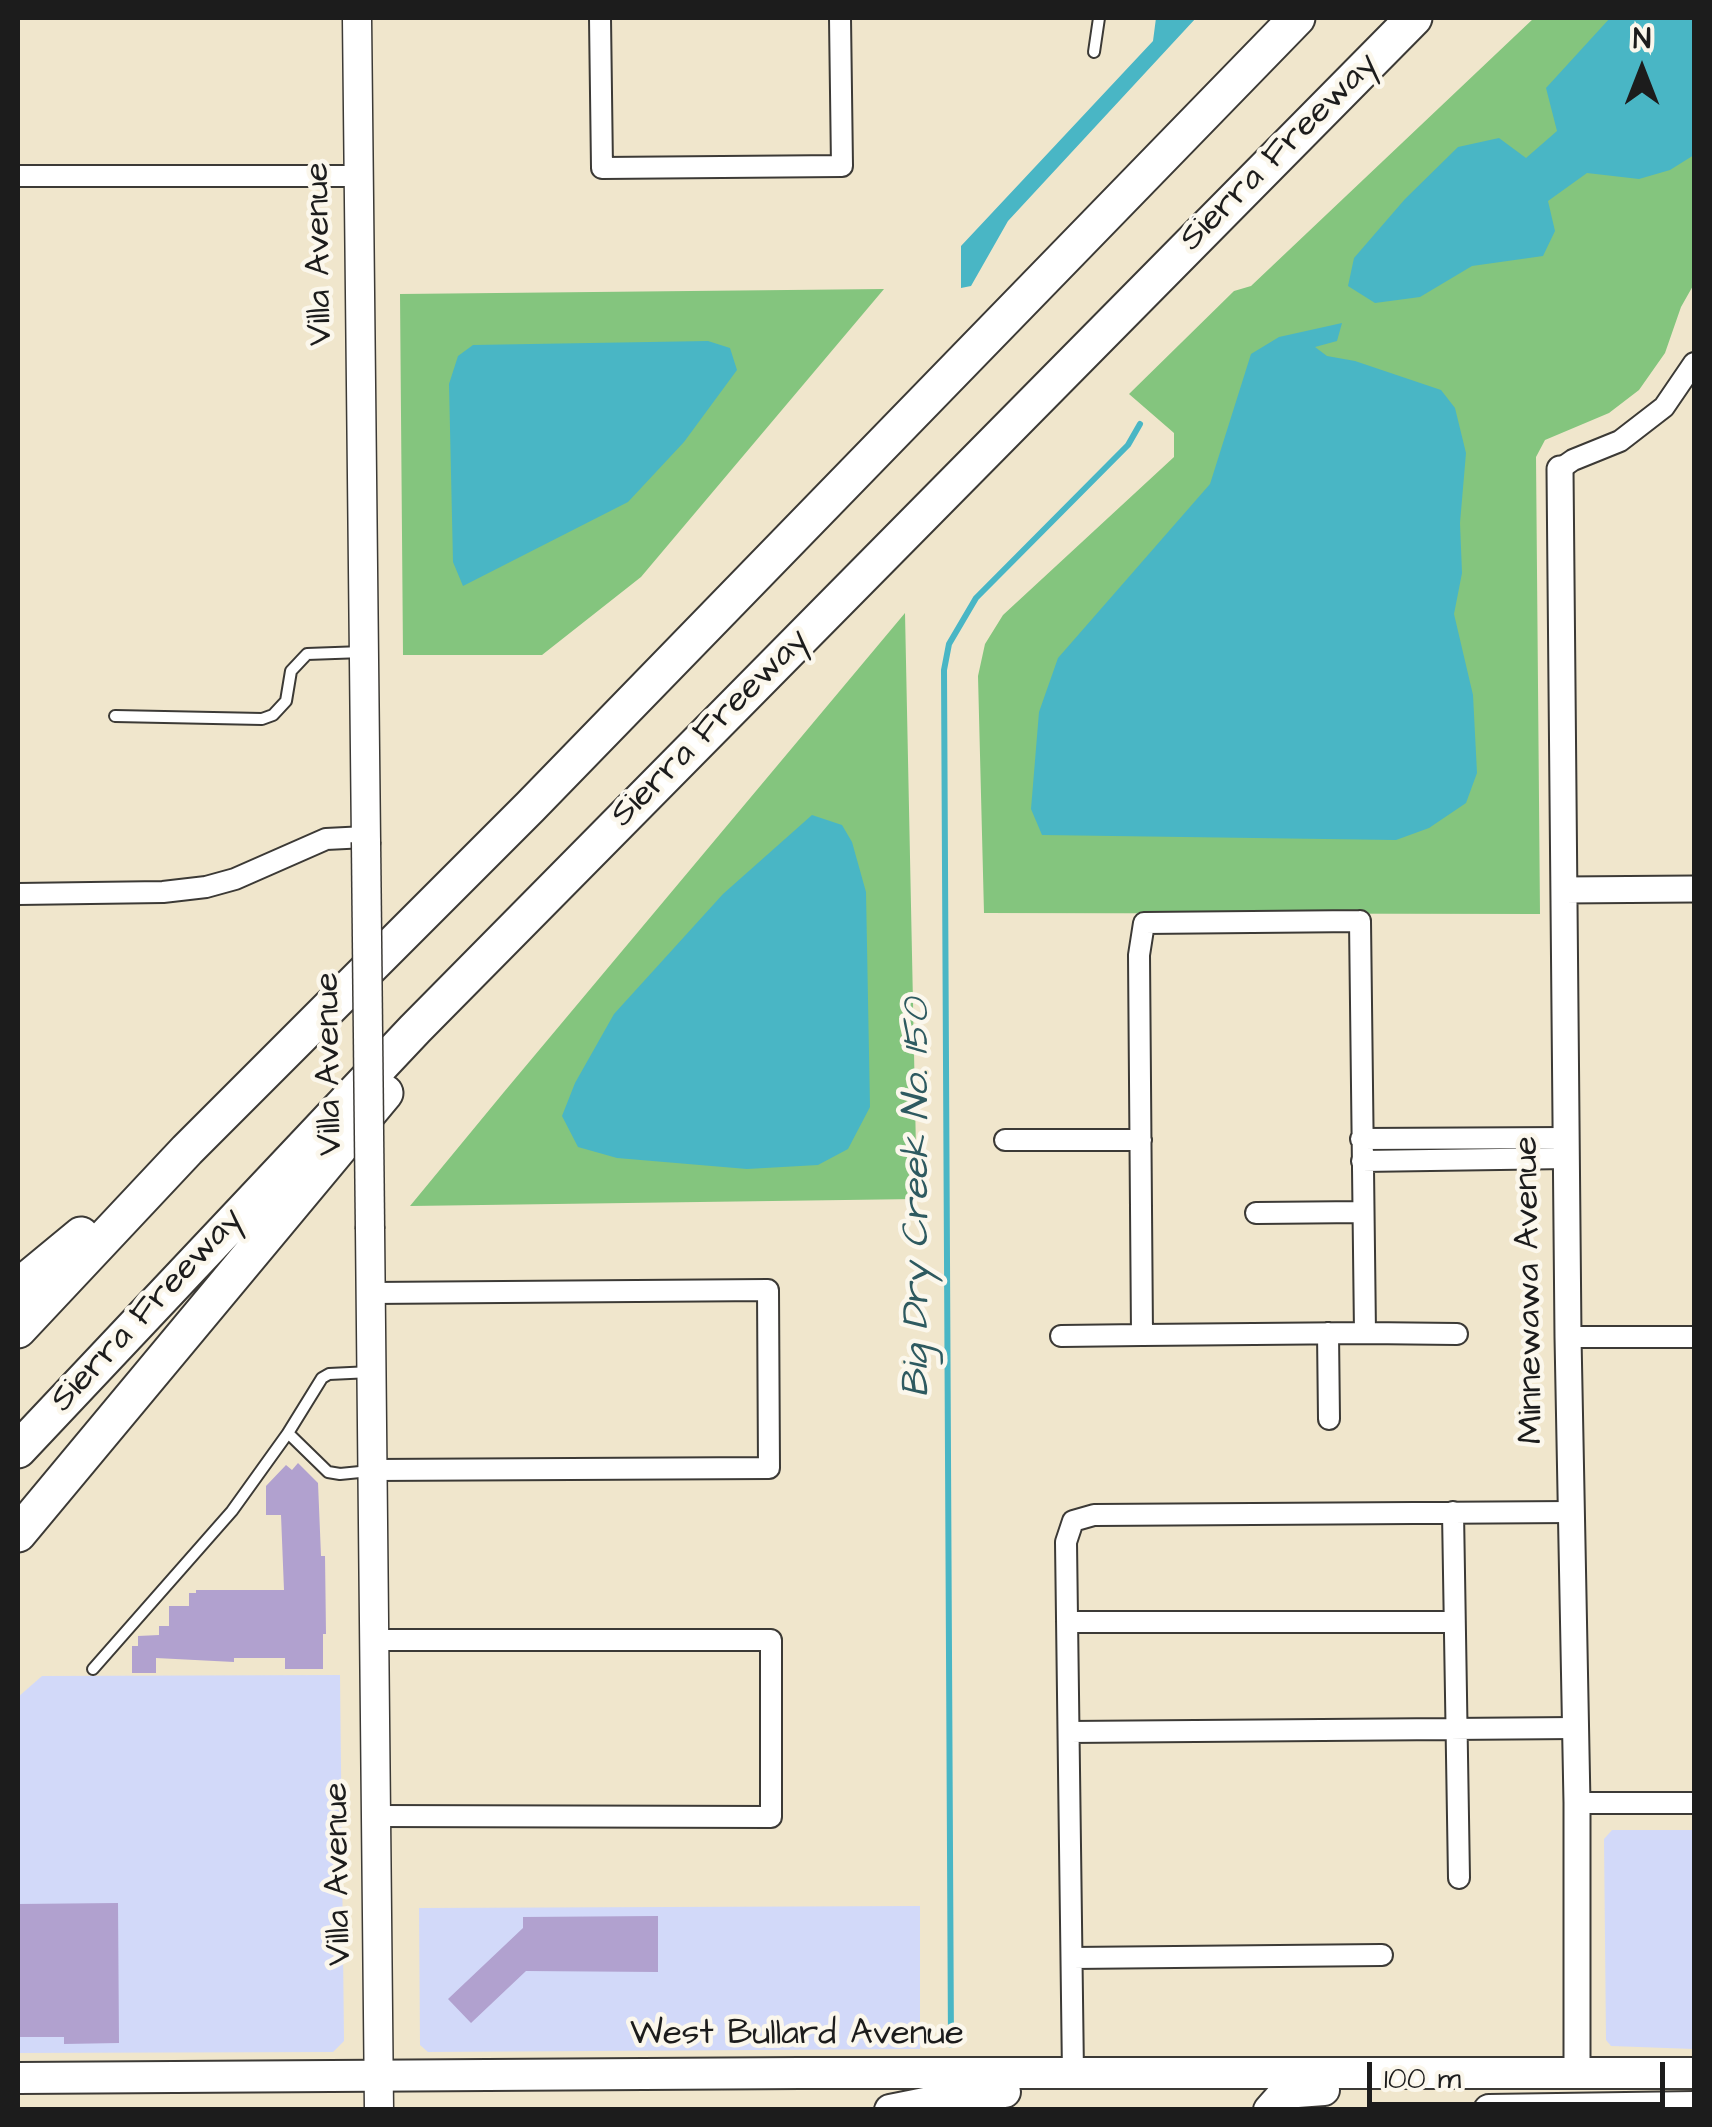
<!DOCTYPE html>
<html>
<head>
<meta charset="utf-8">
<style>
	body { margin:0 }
	#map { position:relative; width:1712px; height:2127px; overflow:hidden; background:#f0e6cc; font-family:"Architects Daughter",sans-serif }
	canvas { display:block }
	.frame { position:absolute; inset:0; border:20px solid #1c1c1c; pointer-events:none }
	.north { position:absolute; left:1592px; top:20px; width:100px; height:100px; -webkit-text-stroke:8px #fbf7ec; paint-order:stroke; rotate:0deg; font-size:28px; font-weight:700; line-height:40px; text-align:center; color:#1c1c1c }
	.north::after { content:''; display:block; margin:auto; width:35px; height:45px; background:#1c1c1c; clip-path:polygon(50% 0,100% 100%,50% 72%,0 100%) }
	.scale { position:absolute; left:1367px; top:2062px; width:298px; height:45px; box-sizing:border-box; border:5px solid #1c1c1c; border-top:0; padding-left:12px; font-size:30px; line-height:35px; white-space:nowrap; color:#1c1c1c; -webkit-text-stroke:8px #fbf7ec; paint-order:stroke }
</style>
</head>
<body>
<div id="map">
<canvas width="1712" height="2127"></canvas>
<div class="frame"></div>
<div class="north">N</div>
<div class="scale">100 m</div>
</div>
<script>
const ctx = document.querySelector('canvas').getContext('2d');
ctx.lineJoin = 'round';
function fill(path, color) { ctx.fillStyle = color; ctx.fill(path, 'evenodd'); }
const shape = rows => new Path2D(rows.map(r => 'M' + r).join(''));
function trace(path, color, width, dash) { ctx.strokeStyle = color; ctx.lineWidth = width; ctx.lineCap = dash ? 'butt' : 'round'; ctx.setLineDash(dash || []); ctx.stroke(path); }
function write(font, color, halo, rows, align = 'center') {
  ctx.font = font + ' "Architects Daughter",sans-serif'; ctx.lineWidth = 9; ctx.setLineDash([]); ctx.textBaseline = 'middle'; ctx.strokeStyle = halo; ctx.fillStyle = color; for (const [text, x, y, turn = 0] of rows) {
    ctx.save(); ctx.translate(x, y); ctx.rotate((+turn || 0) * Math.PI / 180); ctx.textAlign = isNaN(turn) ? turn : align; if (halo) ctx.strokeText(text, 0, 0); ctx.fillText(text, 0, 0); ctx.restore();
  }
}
const built = shape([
	[340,1675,344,2041,333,2052,18,2053,18,1697,42,1676],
	[1612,1830,1694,1830,1694,2049,1611,2046,1606,2040,1604,1839],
	[920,1906,920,2049,428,2052,420,2045,419,1908]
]);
const green = shape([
	[1534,18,1694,18,1694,284,1681,307,1665,353,1639,390,1609,413,1545,440,1536,457,1540,914,984,913,978,676,985,644,1003,615,1174,457,1174,433,1129,394,1234,291,1251,286],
	[884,289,641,577,542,655,403,655,400,294],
	[905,613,917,1199,410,1206,504,1092]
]);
const water = shape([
	[1156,18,1196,18,1008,221,971,286,961,288,961,246,1153,41],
	[1610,18,1694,18,1694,155,1670,170,1639,179,1587,173,1548,201,1555,231,1543,256,1472,266,1420,297,1375,303,1348,286,1354,258,1405,199,1458,147,1499,138,1526,158,1557,131,1546,88],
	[1342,323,1337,341,1315,347,1327,356,1355,361,1441,390,1455,408,1466,453,1460,523,1462,573,1454,614,1473,695,1477,773,1466,803,1429,828,1396,840,1042,835,1031,809,1039,712,1058,658,1210,484,1251,354,1279,337],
	[708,341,730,348,737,370,684,442,628,502,463,586,453,562,449,384,458,356,473,345],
	[812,815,842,825,852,842,866,892,870,1107,848,1149,818,1165,747,1169,617,1158,578,1147,562,1116,575,1083,614,1014,723,894]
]);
const stream = shape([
	[951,2045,944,670,949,644,976,598,1128,445,1140,424]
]);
const building = shape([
	[298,1463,318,1483,321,1556,325,1556,326,1634,323,1634,323,1669,285,1669,285,1658,234,1658,234,1662,156,1658,156,1673,132,1673,132,1646,138,1646,138,1636,159,1635,159,1626,169,1626,169,1606,189,1606,189,1593,196,1593,196,1590,284,1590,281,1515,266,1515,266,1486,286,1465,292,1470],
	[118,1903,119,2043,64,2044,64,2037,18,2037,18,1904],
	[658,1916,658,1972,526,1971,471,2023,448,1999,523,1928,523,1917]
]);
const service = shape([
	[1094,52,1099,18],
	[115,716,262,719,273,715,286,701,291,671,307,654,363,652],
	[370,1471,340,1474,328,1472,288,1433,322,1378,329,1374,371,1372],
	[93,1669,232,1511,288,1433]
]);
const minor = shape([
	[600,18,602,168,842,166,840,18],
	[18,176,358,176],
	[1560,469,1573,460,1620,441,1664,407,1694,363],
	[18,894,163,892,206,887,235,879,326,839,366,837],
	[1360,921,1365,1333,1142,1335,1139,955,1144,923,1360,921],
	[1361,1139,1567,1138],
	[1005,1140,1141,1140],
	[1362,1161,1568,1158],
	[1256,1213,1363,1212],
	[371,1293,768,1290,769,1468,373,1470],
	[1328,1333,1329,1419],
	[1365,1333,1457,1334],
	[1061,1336,1142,1335],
	[1568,1337,1694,1337],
	[1453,1512,1459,1878],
	[1067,1622,1454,1622],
	[374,1640,771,1640,771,1817,376,1816],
	[1069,1732,1575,1728],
	[1577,1803,1694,1803],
	[1072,1958,1382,1955],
	[1073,2074,1066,1542,1073,1521,1094,1515,1572,1512]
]);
const tertiary = shape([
	[1560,469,1568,1337,1577,1803,1577,2071],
	[1564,890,1694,889]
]);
const secondary = shape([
	[357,18,366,842],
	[370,1229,379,2110]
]);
const primary = shape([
	[18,2078,800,2073,1694,2073],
	[890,2110,975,2093,1005,2092],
	[1269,2110,1284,2093,1324,2090],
	[1489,2110,1694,2107]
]);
const motorway = shape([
	[18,1287,81,1235],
	[18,1330,187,1150,530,807,1297,18],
	[18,1450,415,1029,1414,18],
	[18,1534,385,1093]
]);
const secondaryBridge = shape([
	[366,842,370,1229]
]);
const streetNames = [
	["Sierra Freeway",1280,153,-45],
	["Villa Avenue",321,254,-91],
	["Sierra Freeway",711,729,-45],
	["Villa Avenue",331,1064,-91],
	["Minnewawa Avenue",1531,1290,-91],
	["Sierra Freeway",148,1311,-47],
	["Villa Avenue",340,1874,-91],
	["West Bullard Avenue",797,2036]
];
const waterNames = [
	["Big Dry Creek No. 150",919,1198,-90]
];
fill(built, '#d2d9f9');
fill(green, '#84c57e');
fill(water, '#49b6c5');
trace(stream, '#49b6c5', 6);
fill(building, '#b1a1cf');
trace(service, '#3c3a36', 14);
trace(minor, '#3c3a36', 24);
trace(tertiary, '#3c3a36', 29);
trace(secondary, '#3c3a36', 31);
trace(primary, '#3c3a36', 34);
trace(motorway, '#3c3a36', 39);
trace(service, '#fff', 10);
trace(minor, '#fff', 20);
trace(tertiary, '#fff', 25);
trace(secondary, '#fff', 28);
trace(primary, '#fff', 30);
trace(motorway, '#fff', 35);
trace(secondaryBridge, '#3c3a36', 31, []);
trace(secondaryBridge, '#fff', 28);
write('35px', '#1c1c1c', '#fbf7ec', streetNames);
write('italic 38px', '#2e5a60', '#fbf7ec', waterNames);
</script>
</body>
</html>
